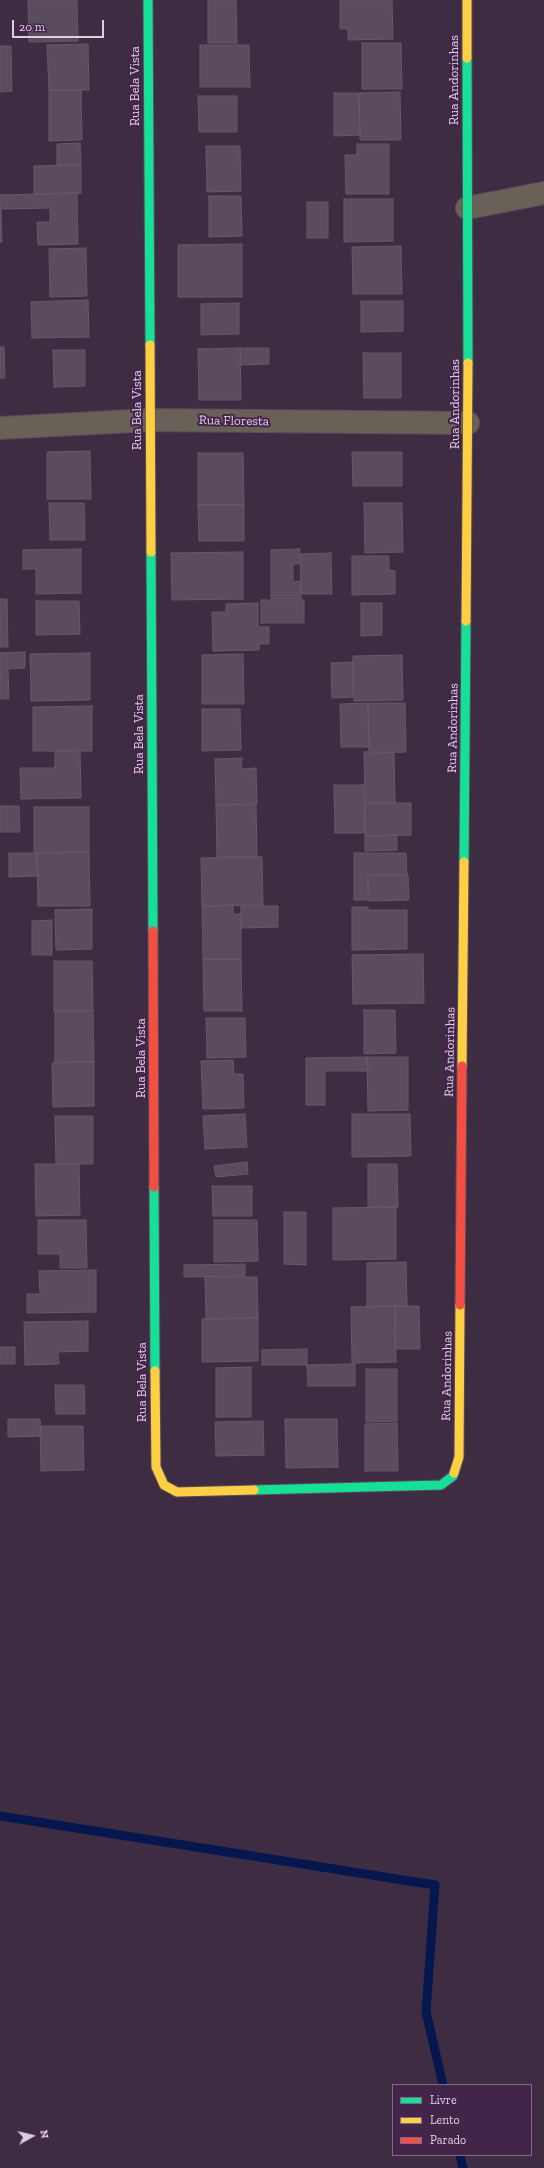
<!DOCTYPE html>
<html>
<head>
<meta charset="utf-8">
<style>
	body { margin:0 }
	#map { position:relative; width:544px; height:2168px; overflow:hidden; background:#3e2d42; font-family:"Zilla Slab",serif }
	canvas { display:block }
	.legend { position:absolute; left:392px; top:2084px; width:140px; height:72px; box-sizing:border-box; background:#44254a; border:1px solid #826888; margin:0; padding:5px 7px; list-style:none; font-size:12px; color:#e0cde4 }
	.legend li { display:flex; align-items:center; gap:8px; height:20px }
	.legend b { width:20px; border:1px solid #826888 }
	.north { position:absolute; left:12px; top:2116px; width:40px; height:40px; -webkit-text-stroke:3px #44254a; paint-order:stroke; rotate:82deg; font-size:11px; font-weight:700; line-height:16px; text-align:center; color:#e0cde4 }
	.north::after { content:''; display:block; margin:auto; width:14px; height:18px; background:#e0cde4; clip-path:polygon(50% 0,100% 100%,50% 72%,0 100%) }
	.scale { position:absolute; left:12px; top:20px; width:92px; height:18px; box-sizing:border-box; border:2px solid #e0cde4; border-top:0; padding-left:5px; font-size:12px; line-height:14px; white-space:nowrap; color:#e0cde4; -webkit-text-stroke:3px #44254a; paint-order:stroke }
</style>
</head>
<body>
<div id="map">
<canvas width="544" height="2168"></canvas>
<ul class="legend">
<li><b style="height:5px;background:#16e098"></b>Livre</li>
<li><b style="height:5px;background:#ffcf43"></b>Lento</li>
<li><b style="height:5px;background:#f24e42"></b>Parado</li>
</ul>
<div class="north">N</div>
<div class="scale">20 m</div>
</div>
<script>
const ctx = document.querySelector('canvas').getContext('2d');
ctx.lineJoin = 'round';
const shape = rows => new Path2D(rows.map(r => 'M' + r).join(''));
function trace(path, color, width, dash) { ctx.strokeStyle = color; ctx.lineWidth = width; ctx.lineCap = dash ? 'butt' : 'round'; ctx.setLineDash(dash || []); ctx.stroke(path); }
function fill(path, color) { ctx.fillStyle = color; ctx.fill(path, 'evenodd'); }
function write(font, color, halo, rows, align = 'center') {
  ctx.font = font + ' "Zilla Slab",serif'; ctx.lineWidth = 4; ctx.setLineDash([]); ctx.textBaseline = 'middle'; ctx.strokeStyle = halo; ctx.fillStyle = color; for (const [text, x, y, turn = 0] of rows) {
    ctx.save(); ctx.translate(x, y); ctx.rotate((+turn || 0) * Math.PI / 180); ctx.textAlign = isNaN(turn) ? turn : align; if (halo) ctx.strokeText(text, 0, 0); ctx.fillText(text, 0, 0); ctx.restore();
  }
}
const stream = shape([
	[0,1816,435,1885,426,2012,443,2085],
	[460,2155,463,2168]
]);
const building = shape([
	[28,0,77,0,78,41,29,42,28,0],
	[208,0,236,0,237,43,208,43,208,0],
	[340,0,392,0,393,39,348,40,348,29,340,29,340,0],
	[362,43,401,43,402,89,362,89,362,43],
	[88,44,89,90,49,90,47,45,88,44],
	[200,45,249,45,250,87,200,87,200,45],
	[0,46,11,46,12,91,0,92,0,46],
	[49,90,81,90,82,140,49,141,49,90],
	[400,92,401,140,360,140,359,93,400,92],
	[334,93,359,93,360,135,334,136,334,93],
	[198,96,237,96,237,132,199,132,198,96],
	[80,143,81,165,57,165,57,144,80,143],
	[357,144,389,144,389,194,346,194,345,155,357,155,357,144],
	[206,146,240,146,241,191,207,192,206,146],
	[81,165,81,193,34,194,34,166,81,165],
	[77,193,78,244,38,245,37,222,50,222,50,208,1,209,2,242,0,242,0,195,77,193],
	[209,196,241,196,242,236,209,237,209,196],
	[344,199,393,199,393,241,344,242,344,199],
	[307,202,328,202,328,238,307,238,307,202],
	[242,244,242,297,178,297,178,245,242,244],
	[401,246,402,294,353,294,352,247,401,246],
	[86,248,87,296,50,297,49,249,86,248],
	[88,300,89,337,32,338,31,302,88,300],
	[361,301,403,301,403,331,361,332,361,301],
	[239,303,239,334,201,335,201,304,239,303],
	[0,347,4,347,5,378,0,378,0,347],
	[240,348,269,348,269,364,241,365,240,348],
	[240,348,241,400,199,400,198,349,240,348],
	[53,350,85,350,85,386,54,387,53,350],
	[363,353,401,353,401,398,364,398,363,353],
	[90,451,91,499,47,499,47,452,90,451],
	[352,452,402,452,402,486,353,486,352,452],
	[198,453,243,453,244,505,198,505,198,453],
	[49,503,84,503,85,540,50,540,49,503],
	[364,503,402,503,403,552,365,553,364,503],
	[198,505,244,505,244,541,199,541,198,505],
	[81,549,81,593,36,594,36,569,23,569,23,550,81,549],
	[300,549,299,564,293,564,293,582,301,581,301,599,271,599,271,550,300,549],
	[243,552,243,599,172,600,171,553,243,552],
	[331,553,332,594,301,594,300,554,331,553],
	[352,556,389,556,389,570,395,571,395,594,352,595,352,556],
	[0,599,7,599,8,647,0,647,0,599],
	[261,600,304,600,304,623,261,623,261,600],
	[36,601,79,601,80,634,36,635,36,601],
	[258,603,258,627,269,627,269,644,259,644,259,650,213,651,212,612,226,612,226,604,258,603],
	[361,603,382,603,382,635,361,636,361,603],
	[25,652,25,668,8,669,9,699,0,699,0,653,25,652],
	[90,653,90,700,31,701,30,654,90,653],
	[243,654,244,704,202,704,202,655,243,654],
	[402,655,403,700,354,701,353,656,402,655],
	[353,662,353,697,332,698,331,663,353,662],
	[368,703,369,747,341,747,340,704,368,703],
	[368,703,405,703,406,752,369,753,368,703],
	[92,706,92,751,33,751,33,707,92,706],
	[202,709,240,709,241,750,202,751,202,709],
	[80,750,81,798,21,799,20,768,55,768,55,751,80,750],
	[364,752,394,752,395,803,365,803,364,752],
	[242,758,241,769,256,768,257,804,216,805,215,759,242,758],
	[334,785,364,785,365,833,335,833,334,785],
	[365,803,411,803,411,835,365,836,365,803],
	[216,805,256,805,257,857,217,857,216,805],
	[0,806,19,806,20,832,0,832,0,806],
	[34,807,89,807,89,852,34,853,34,807],
	[397,835,397,850,365,851,365,836,397,835],
	[89,852,90,906,38,906,37,853,89,852],
	[9,853,37,853,37,876,9,877,9,853],
	[354,853,406,853,407,875,368,875,368,900,354,900,354,853],
	[262,857,263,905,202,906,201,858,262,857],
	[368,875,408,875,409,900,369,901,368,875],
	[233,905,233,914,241,914,241,959,203,959,202,906,233,905],
	[241,906,278,906,278,927,241,928,241,906],
	[352,907,368,907,368,910,407,910,407,949,352,950,352,907],
	[92,909,92,949,56,950,55,910,92,909],
	[52,920,52,955,32,955,32,921,52,920],
	[423,954,424,1003,353,1004,352,955,423,954],
	[203,959,241,959,242,1011,204,1011,203,959],
	[54,961,92,961,93,1011,54,1011,54,961],
	[364,1010,395,1010,396,1053,364,1054,364,1010],
	[55,1011,93,1011,94,1062,55,1062,55,1011],
	[206,1018,245,1018,246,1057,207,1058,206,1018],
	[367,1057,368,1071,325,1071,325,1105,306,1105,306,1058,367,1057],
	[367,1057,408,1057,408,1110,368,1111,367,1057],
	[233,1060,234,1074,243,1074,244,1108,203,1109,201,1061,233,1060],
	[94,1062,94,1106,53,1107,52,1063,94,1062],
	[245,1114,247,1147,205,1149,203,1116,245,1114],
	[352,1114,410,1114,411,1156,352,1157,352,1114],
	[55,1116,93,1116,93,1164,56,1164,55,1116],
	[247,1162,248,1174,216,1177,214,1166,247,1162],
	[35,1164,79,1164,80,1215,36,1216,35,1164],
	[368,1164,397,1164,398,1207,368,1207,368,1164],
	[212,1186,252,1186,252,1216,213,1216,212,1186],
	[396,1207,396,1259,333,1260,333,1208,396,1207],
	[284,1212,306,1212,306,1265,284,1264,284,1212],
	[38,1220,86,1220,87,1268,60,1268,60,1254,38,1254,38,1220],
	[214,1220,257,1220,258,1261,214,1262,214,1220],
	[406,1262,407,1306,367,1307,367,1263,406,1262],
	[245,1264,245,1276,184,1277,184,1265,245,1264],
	[96,1270,96,1312,27,1313,27,1294,40,1294,39,1271,96,1270],
	[205,1277,257,1277,258,1318,206,1319,205,1277],
	[395,1306,419,1306,420,1349,395,1349,395,1306],
	[395,1306,396,1362,352,1363,351,1307,395,1306],
	[258,1318,258,1361,202,1362,202,1319,258,1318],
	[88,1321,88,1351,58,1352,59,1364,25,1365,24,1322,88,1321],
	[0,1347,15,1347,15,1364,0,1364,0,1347],
	[307,1349,307,1365,262,1365,262,1350,307,1349],
	[355,1364,355,1386,308,1386,307,1365,355,1364],
	[251,1367,251,1417,216,1417,216,1368,251,1367],
	[366,1369,397,1369,397,1421,366,1422,366,1369],
	[55,1385,84,1385,85,1414,56,1414,55,1385],
	[8,1419,40,1419,41,1436,8,1437,8,1419],
	[285,1419,337,1419,338,1467,286,1468,285,1419],
	[263,1421,264,1455,216,1456,215,1422,263,1421],
	[397,1423,398,1471,365,1471,365,1424,397,1423],
	[40,1426,83,1426,84,1470,41,1471,40,1426]
]);
const street = shape([
	[467,208,544,193],
	[0,428,150,420,468,423]
]);
const fast = shape([
	[148,0,150,345],
	[467,58,468,363],
	[151,552,153,931],
	[464,862,466,621],
	[154,1187,155,1371],
	[254,1490,441,1485,453,1476,454,1473]
]);
const slow = shape([
	[467,0,467,58],
	[150,345,151,552],
	[466,621,468,363],
	[462,1066,464,862],
	[155,1371,156,1467,164,1485,177,1492,254,1490],
	[454,1473,459,1457,460,1305]
]);
const jam = shape([
	[153,931,154,1187],
	[460,1305,462,1066]
]);
const streetNames = [
	["Rua Andorinhas",454,80,-90],
	["Rua Bela Vista",135,86,-90],
	["Rua Andorinhas",455,404,-90],
	["Rua Bela Vista",137,410,-90],
	["Rua Floresta",234,421,1],
	["Rua Andorinhas",453,728,-89],
	["Rua Bela Vista",139,734,-90],
	["Rua Andorinhas",450,1052,-89],
	["Rua Bela Vista",141,1058,-90],
	["Rua Andorinhas",447,1376,-89],
	["Rua Bela Vista",142,1382,-90]
];
trace(stream, '#061750', 9);
fill(building, '#5a4b5d');
trace(building, '#665869', 1);
trace(street, '#5a4b5e', 24);
trace(fast, '#5a4b5e', 11);
trace(slow, '#5a4b5e', 11);
trace(jam, '#5a4b5e', 11);
trace(street, '#696058', 22);
trace(fast, '#16e098', 9);
trace(slow, '#ffcf43', 9);
trace(jam, '#f24e42', 9);
write('13px', '#e0cde4', '#44254a', streetNames);
</script>
</body>
</html>
